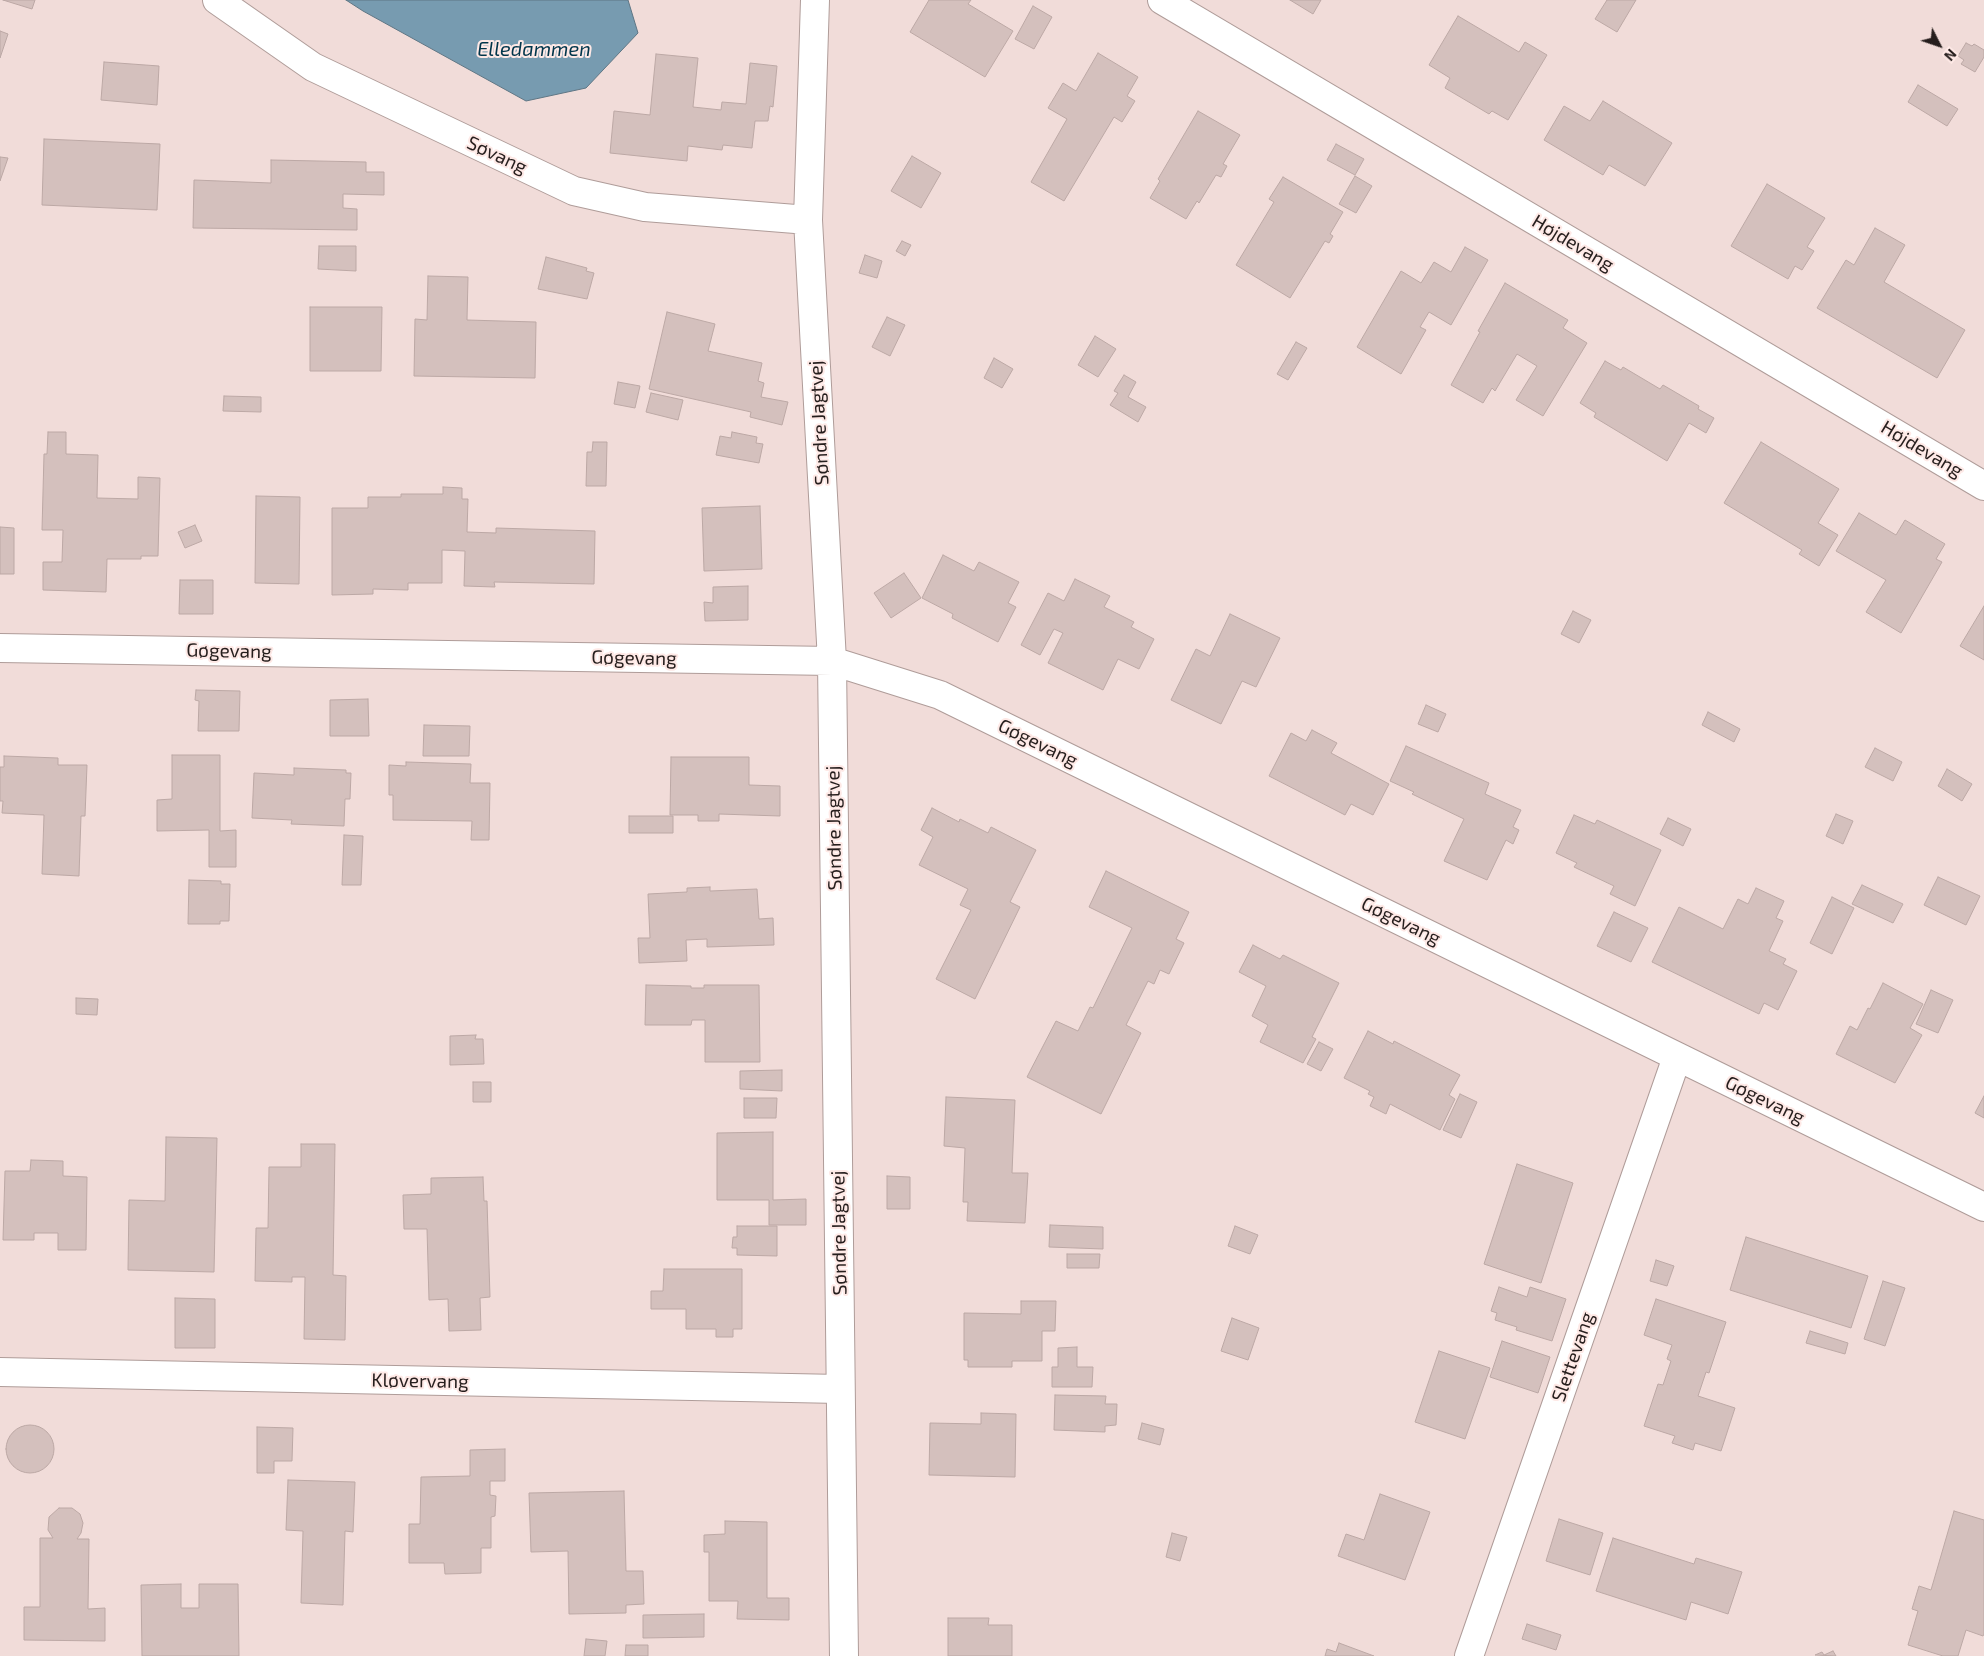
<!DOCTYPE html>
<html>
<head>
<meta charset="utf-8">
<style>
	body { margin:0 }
	#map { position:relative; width:1984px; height:1656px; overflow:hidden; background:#f1dcd9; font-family:"Exo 2",sans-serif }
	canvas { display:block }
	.north { position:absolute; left:1914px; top:20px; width:50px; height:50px; -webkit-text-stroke:4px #fee9e6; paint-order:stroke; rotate:131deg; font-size:14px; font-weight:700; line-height:20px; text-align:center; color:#261e1d }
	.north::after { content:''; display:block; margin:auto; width:18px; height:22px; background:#261e1d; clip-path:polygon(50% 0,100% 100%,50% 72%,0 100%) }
</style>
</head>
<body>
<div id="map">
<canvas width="1984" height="1656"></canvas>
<div class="north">N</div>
</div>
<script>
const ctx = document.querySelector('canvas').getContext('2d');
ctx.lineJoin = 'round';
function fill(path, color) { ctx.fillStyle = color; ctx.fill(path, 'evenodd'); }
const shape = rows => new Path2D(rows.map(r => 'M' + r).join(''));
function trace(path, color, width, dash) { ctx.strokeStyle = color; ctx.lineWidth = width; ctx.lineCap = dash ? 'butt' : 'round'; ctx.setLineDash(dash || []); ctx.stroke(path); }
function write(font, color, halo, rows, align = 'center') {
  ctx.font = font + ' "Exo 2",sans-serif'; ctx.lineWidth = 4; ctx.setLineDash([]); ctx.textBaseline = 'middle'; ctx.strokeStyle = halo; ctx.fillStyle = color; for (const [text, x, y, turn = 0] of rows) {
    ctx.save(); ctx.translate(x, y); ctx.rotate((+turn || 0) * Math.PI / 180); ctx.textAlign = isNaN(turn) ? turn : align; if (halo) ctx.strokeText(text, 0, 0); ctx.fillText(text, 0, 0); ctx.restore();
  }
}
const water = shape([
	[346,0,628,0,638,33,586,88,526,101,363,11,346,0]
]);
const building = shape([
	[3,0,35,0,32,9,3,0],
	[929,0,971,0,968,4,1013,31,985,77,910,32,929,0],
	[1290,0,1321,0,1313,14,1290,0],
	[1607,0,1636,0,1617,32,1595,19,1607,0],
	[1033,6,1052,17,1034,49,1015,39,1033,6],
	[1458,16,1519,52,1525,42,1547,55,1508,120,1492,111,1489,114,1445,88,1450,78,1429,65,1458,16],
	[0,31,8,34,0,58,0,31],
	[1966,43,1972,46,1974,44,1984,50,1984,57,1975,72,1961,64,1964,60,1958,56,1966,43],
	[1098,53,1138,77,1127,96,1135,101,1122,122,1114,117,1064,201,1031,182,1067,119,1048,108,1063,83,1076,91,1098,53],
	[656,54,698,58,693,107,721,110,722,102,746,104,750,63,777,66,773,107,770,106,768,121,755,121,752,148,723,145,722,150,688,146,687,161,610,153,614,111,650,115,656,54],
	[104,62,159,66,157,105,101,100,104,62],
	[1918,85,1958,109,1947,126,1908,102,1918,85],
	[1603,101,1672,143,1645,186,1609,165,1603,175,1544,140,1564,106,1590,121,1603,101],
	[1198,111,1240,135,1223,164,1227,166,1221,177,1216,175,1199,203,1197,201,1186,219,1150,198,1160,181,1158,179,1198,111],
	[44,139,160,144,157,210,42,205,44,139],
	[1336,144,1364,159,1355,175,1327,160,1336,144],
	[912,156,941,173,921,208,891,191,912,156],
	[0,157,8,158,0,181,0,157],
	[271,160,366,162,366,172,384,172,384,195,343,194,343,208,357,209,357,230,193,228,194,180,271,183,271,160],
	[1355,176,1372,186,1356,213,1339,204,1355,176],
	[1283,177,1343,212,1330,234,1333,236,1329,243,1325,241,1290,298,1236,265,1274,202,1269,199,1283,177],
	[1767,184,1825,218,1807,247,1814,251,1802,270,1795,266,1788,279,1731,246,1767,184],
	[1875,228,1905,245,1884,282,1965,330,1937,378,1817,308,1846,260,1854,265,1875,228],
	[902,241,911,245,905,256,896,251,902,241],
	[319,246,356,246,356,271,318,269,319,246],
	[1465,247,1488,260,1451,325,1429,312,1420,327,1426,330,1401,374,1357,347,1401,271,1421,283,1434,262,1451,272,1465,247],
	[865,255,882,261,877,278,859,273,865,255],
	[546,257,587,268,586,271,594,273,587,299,538,289,546,257],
	[428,276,468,277,467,320,536,322,535,378,414,376,415,319,427,320,428,276],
	[1505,283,1568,320,1563,328,1587,343,1543,416,1516,400,1537,366,1517,354,1495,391,1492,388,1483,403,1451,385,1480,332,1478,331,1505,283],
	[310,307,382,307,381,371,310,371,310,307],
	[667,312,715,324,708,351,762,363,758,381,764,383,761,397,788,402,782,425,750,417,751,412,649,389,667,312],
	[887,317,905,325,890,356,872,347,887,317],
	[1095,336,1116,349,1098,377,1078,365,1095,336],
	[1296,342,1307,348,1288,380,1277,374,1296,342],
	[994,358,1013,369,1002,388,984,378,994,358],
	[1605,361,1621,370,1623,367,1660,389,1663,385,1699,406,1698,409,1714,418,1706,433,1689,423,1667,461,1594,417,1596,413,1580,403,1605,361],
	[1124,375,1136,382,1128,397,1146,407,1138,422,1110,405,1118,393,1114,391,1124,375],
	[618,382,640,386,635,408,614,404,618,382],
	[651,393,683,400,678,420,646,412,651,393],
	[224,396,261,397,261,412,223,411,224,396],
	[48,432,66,432,66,454,98,455,97,498,138,499,138,477,160,478,158,556,141,556,141,559,107,559,106,592,43,590,43,562,62,562,63,530,42,530,44,454,47,454,48,432],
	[732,432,757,437,756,443,763,444,759,463,716,455,720,436,731,438,732,432],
	[593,442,607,442,606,486,586,486,587,452,592,452,593,442],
	[1761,442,1839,489,1818,523,1838,535,1819,566,1799,554,1802,550,1724,503,1761,442],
	[443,487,462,488,462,499,468,499,467,532,496,533,496,528,595,531,594,584,494,582,495,587,464,586,465,551,442,550,442,583,408,583,408,590,373,589,373,594,332,595,332,508,368,508,368,497,401,497,401,494,443,494,443,487],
	[256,496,300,497,299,584,255,583,256,496],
	[760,506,762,569,704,571,702,508,760,506],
	[1859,513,1896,535,1905,520,1945,544,1936,559,1942,562,1901,633,1866,612,1886,580,1836,551,1859,513],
	[195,525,202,541,185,548,178,532,195,525],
	[0,527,14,528,14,574,0,574,0,527],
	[943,555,974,571,979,562,1019,582,1008,603,1016,607,998,642,952,618,953,614,922,598,943,555],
	[904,573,921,598,891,618,874,593,904,573],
	[1075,579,1110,596,1104,607,1134,622,1131,627,1154,639,1139,669,1118,659,1103,690,1048,663,1063,633,1054,629,1040,655,1021,645,1048,593,1064,601,1075,579],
	[180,580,213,580,213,614,179,614,180,580],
	[748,586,748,620,705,621,704,602,713,603,713,587,748,586],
	[1984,606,1984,660,1960,646,1984,606],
	[1573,611,1591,620,1579,643,1561,634,1573,611],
	[1230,614,1280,638,1256,687,1242,681,1221,724,1171,700,1196,649,1210,656,1230,614],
	[196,690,240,691,239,731,198,731,199,701,195,700,196,690],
	[368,699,369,736,330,736,330,700,368,699],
	[1426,705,1446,714,1438,732,1418,724,1426,705],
	[1708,712,1740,729,1734,742,1702,725,1708,712],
	[424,725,470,726,469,756,423,756,424,725],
	[1312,730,1337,743,1331,753,1389,784,1373,815,1351,804,1345,815,1269,776,1291,733,1306,741,1312,730],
	[1406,746,1489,783,1485,794,1521,810,1513,827,1519,830,1513,844,1506,840,1487,880,1444,861,1464,819,1412,794,1414,792,1390,781,1406,746],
	[1875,748,1902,762,1893,781,1865,767,1875,748],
	[172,755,220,755,220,831,236,830,236,867,209,867,209,830,157,831,157,800,172,799,172,755],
	[4,756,58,758,58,765,87,765,85,816,81,816,79,876,42,874,44,815,2,813,3,801,0,801,0,767,4,767,4,756],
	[671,757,749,757,749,785,780,786,780,816,719,814,719,821,698,821,698,815,670,815,671,757],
	[406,762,471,764,470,783,490,783,489,840,471,840,472,821,393,820,393,795,389,795,389,765,406,766,406,762],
	[294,768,346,770,346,773,351,773,350,799,345,799,344,826,291,824,292,820,252,818,254,773,294,775,294,768],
	[1947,769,1972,784,1962,801,1938,786,1947,769],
	[932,808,959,822,960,819,988,833,991,827,1036,850,1010,902,1020,907,975,999,936,979,971,910,960,905,968,889,919,865,933,837,921,830,932,808],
	[1836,814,1853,821,1843,844,1826,836,1836,814],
	[1574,815,1595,824,1597,820,1661,850,1635,906,1610,894,1614,886,1574,867,1577,863,1556,853,1574,815],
	[629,816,673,816,673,833,629,833,629,816],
	[1668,818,1691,829,1683,846,1660,834,1668,818],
	[344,835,363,836,361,885,342,885,344,835],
	[1106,871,1189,912,1176,939,1184,943,1169,974,1160,970,1154,984,1148,981,1126,1025,1141,1033,1101,1114,1027,1077,1056,1021,1078,1031,1090,1007,1093,1008,1132,928,1089,907,1106,871],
	[1938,877,1980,896,1966,925,1924,905,1938,877],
	[189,880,221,881,221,884,230,884,229,921,220,921,220,924,188,924,189,880],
	[1862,885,1903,904,1893,923,1852,904,1862,885],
	[710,887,710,891,757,889,759,919,773,918,774,945,707,947,707,939,686,940,687,961,639,963,638,938,650,938,648,894,687,892,687,888,710,887],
	[1756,888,1784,901,1776,918,1783,921,1769,951,1786,959,1783,964,1797,971,1778,1010,1764,1003,1759,1014,1652,962,1679,907,1723,929,1738,899,1748,904,1756,888],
	[1832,897,1854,908,1832,954,1810,943,1832,897],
	[1614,912,1648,928,1631,962,1597,946,1614,912],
	[1253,945,1280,959,1283,955,1339,983,1312,1037,1316,1039,1303,1063,1260,1042,1268,1025,1252,1016,1266,986,1239,972,1253,945],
	[1883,983,1923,1004,1910,1028,1922,1035,1895,1083,1836,1054,1850,1026,1857,1030,1868,1008,1870,1009,1883,983],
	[646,985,691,986,691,988,704,988,704,985,759,985,760,1062,705,1062,705,1020,692,1020,691,1025,645,1025,646,985],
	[1931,990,1953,1000,1938,1033,1916,1024,1931,990],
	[76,998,98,999,97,1015,76,1014,76,998],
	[1368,1031,1393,1044,1394,1041,1460,1075,1449,1095,1455,1099,1440,1130,1390,1104,1386,1114,1370,1106,1374,1097,1368,1094,1370,1091,1344,1078,1368,1031],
	[476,1035,475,1039,483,1039,484,1064,450,1065,450,1036,476,1035],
	[1319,1042,1333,1049,1321,1071,1307,1064,1319,1042],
	[782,1070,782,1091,740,1089,740,1071,782,1070],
	[473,1082,491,1082,491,1102,473,1102,473,1082],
	[1460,1094,1477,1102,1461,1138,1443,1130,1460,1094],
	[1984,1096,1984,1118,1975,1113,1984,1096],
	[946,1097,1015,1100,1012,1173,1028,1173,1025,1223,967,1221,968,1202,963,1202,965,1148,944,1146,946,1097],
	[744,1098,777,1098,776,1118,744,1118,744,1098],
	[773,1132,773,1200,806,1199,806,1225,769,1225,769,1200,717,1200,717,1133,773,1132],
	[166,1137,217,1138,214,1272,128,1270,129,1200,165,1201,166,1137],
	[301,1144,335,1144,333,1275,346,1276,345,1340,304,1339,305,1277,292,1277,292,1282,255,1281,256,1228,268,1228,269,1167,301,1167,301,1144],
	[31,1160,63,1161,63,1176,87,1177,86,1250,58,1250,58,1233,34,1233,34,1240,3,1240,5,1171,30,1171,31,1160],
	[1517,1164,1573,1183,1541,1283,1484,1264,1517,1164],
	[887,1176,910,1177,910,1209,887,1209,887,1176],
	[483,1177,484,1201,487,1201,490,1297,480,1298,481,1330,449,1331,448,1299,429,1300,427,1229,404,1229,403,1195,431,1194,431,1178,483,1177],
	[1050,1225,1103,1227,1103,1249,1049,1247,1050,1225],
	[737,1226,777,1226,777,1256,737,1255,737,1248,732,1248,733,1237,737,1237,737,1226],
	[1235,1226,1258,1235,1250,1254,1228,1246,1235,1226],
	[1746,1237,1868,1276,1851,1328,1730,1290,1746,1237],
	[1067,1254,1100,1254,1099,1268,1067,1268,1067,1254],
	[1656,1260,1674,1266,1667,1286,1650,1281,1656,1260],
	[664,1269,742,1269,742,1329,733,1329,733,1337,716,1337,716,1329,686,1329,686,1309,651,1309,651,1291,663,1291,664,1269],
	[1883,1281,1905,1288,1885,1346,1864,1339,1883,1281],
	[1499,1287,1527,1297,1530,1287,1566,1299,1552,1341,1516,1330,1517,1327,1495,1320,1497,1313,1491,1311,1499,1287],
	[175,1298,215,1299,215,1348,175,1348,175,1298],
	[1656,1299,1726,1322,1709,1373,1706,1372,1698,1396,1735,1408,1721,1451,1695,1443,1693,1450,1672,1443,1675,1436,1644,1426,1658,1384,1663,1385,1671,1361,1667,1359,1672,1345,1644,1335,1656,1299],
	[1021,1301,1056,1301,1055,1331,1042,1331,1042,1361,1012,1361,1012,1367,968,1367,968,1360,964,1360,964,1313,1021,1314,1021,1301],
	[1232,1318,1259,1328,1248,1360,1221,1351,1232,1318],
	[1810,1331,1848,1343,1845,1354,1806,1343,1810,1331],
	[1502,1341,1550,1357,1538,1393,1490,1377,1502,1341],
	[1077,1347,1077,1367,1093,1367,1092,1387,1052,1387,1052,1367,1058,1367,1058,1348,1077,1347],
	[1439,1351,1490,1368,1465,1439,1415,1422,1439,1351],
	[1055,1395,1106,1396,1105,1404,1117,1404,1116,1425,1105,1426,1105,1432,1054,1430,1055,1395],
	[981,1413,1016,1414,1015,1477,929,1475,930,1423,981,1424,981,1413],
	[1142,1423,1164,1429,1160,1445,1138,1439,1142,1423],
	'6 1449a24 24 0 1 1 48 0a24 24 0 1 1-48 0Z',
	[257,1427,293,1428,292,1461,274,1461,274,1473,257,1473,257,1427],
	[505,1449,505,1481,490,1481,490,1495,496,1496,495,1516,491,1517,491,1548,481,1548,481,1573,445,1574,444,1563,409,1563,409,1524,420,1524,421,1477,470,1476,470,1450,505,1449],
	[288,1480,355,1482,353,1532,345,1531,343,1605,301,1603,303,1531,286,1530,288,1480],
	[624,1491,626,1571,643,1571,644,1604,626,1605,626,1613,569,1614,568,1551,531,1552,529,1493,624,1491],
	[1380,1494,1430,1512,1405,1580,1338,1556,1346,1534,1364,1540,1380,1494],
	[59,1508,72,1508,80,1514,83,1523,81,1533,77,1539,89,1539,88,1609,105,1608,105,1641,24,1640,24,1607,40,1607,40,1538,53,1538,48,1530,49,1517,59,1508],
	[1954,1511,1984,1520,1984,1634,1983,1636,1966,1630,1958,1656,1943,1656,1908,1645,1918,1611,1912,1609,1919,1586,1931,1590,1954,1511],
	[1559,1519,1603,1533,1590,1575,1546,1561,1559,1519],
	[725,1521,767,1522,767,1598,789,1598,789,1620,737,1619,738,1601,709,1601,709,1552,704,1552,704,1535,725,1534,725,1521],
	[1172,1533,1187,1537,1180,1561,1166,1557,1172,1533],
	[1613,1538,1694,1564,1696,1558,1742,1572,1728,1614,1691,1602,1686,1620,1596,1591,1613,1538],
	[181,1584,181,1608,199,1608,199,1584,238,1584,239,1656,142,1656,141,1585,181,1584],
	[704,1614,704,1637,643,1638,643,1615,704,1614],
	[948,1618,989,1618,988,1625,1012,1625,1012,1656,948,1656,948,1618],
	[1527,1624,1561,1635,1556,1650,1522,1639,1527,1624],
	[586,1639,607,1641,605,1656,584,1656,586,1639],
	[1339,1643,1374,1656,1325,1656,1327,1649,1336,1652,1339,1643],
	[626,1645,648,1645,648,1656,625,1656,626,1645],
	[1833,1651,1836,1656,1815,1655,1822,1652,1824,1655,1833,1651]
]);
const minor = shape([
	[217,0,313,67,574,191,645,207,808,220],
	[815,0,808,220,832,661,844,1656],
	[1162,0,1984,486],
	[0,648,832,661,940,695,1984,1207],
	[0,1372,840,1389],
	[1469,1656,1677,1057]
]);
const streetNames = [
	["Søvang",497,155,25],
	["Højdevang",1573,243,31],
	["Søndre Jagtvej",819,423,-93],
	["Højdevang",1922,449,31],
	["Gøgevang",229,651,1],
	["Gøgevang",634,658,1],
	["Gøgevang",1038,743,26],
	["Søndre Jagtvej",834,828,-91],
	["Gøgevang",1401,921,26],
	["Gøgevang",1765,1100,26],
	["Søndre Jagtvej",839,1233,-91],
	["Slettevang",1573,1357,-71],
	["Kløvervang",420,1381,1]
];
const waterNames = [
	["Elledammen",534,49]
];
fill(water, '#779bb0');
trace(water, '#5f7684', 1);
fill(building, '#d4c0bd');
trace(building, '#bca8a5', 1);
trace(minor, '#af9c99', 30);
trace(minor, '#fff', 28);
write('19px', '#261e1d', '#fee9e6', streetNames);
write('italic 20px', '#00354b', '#fee9e6', waterNames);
</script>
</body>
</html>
